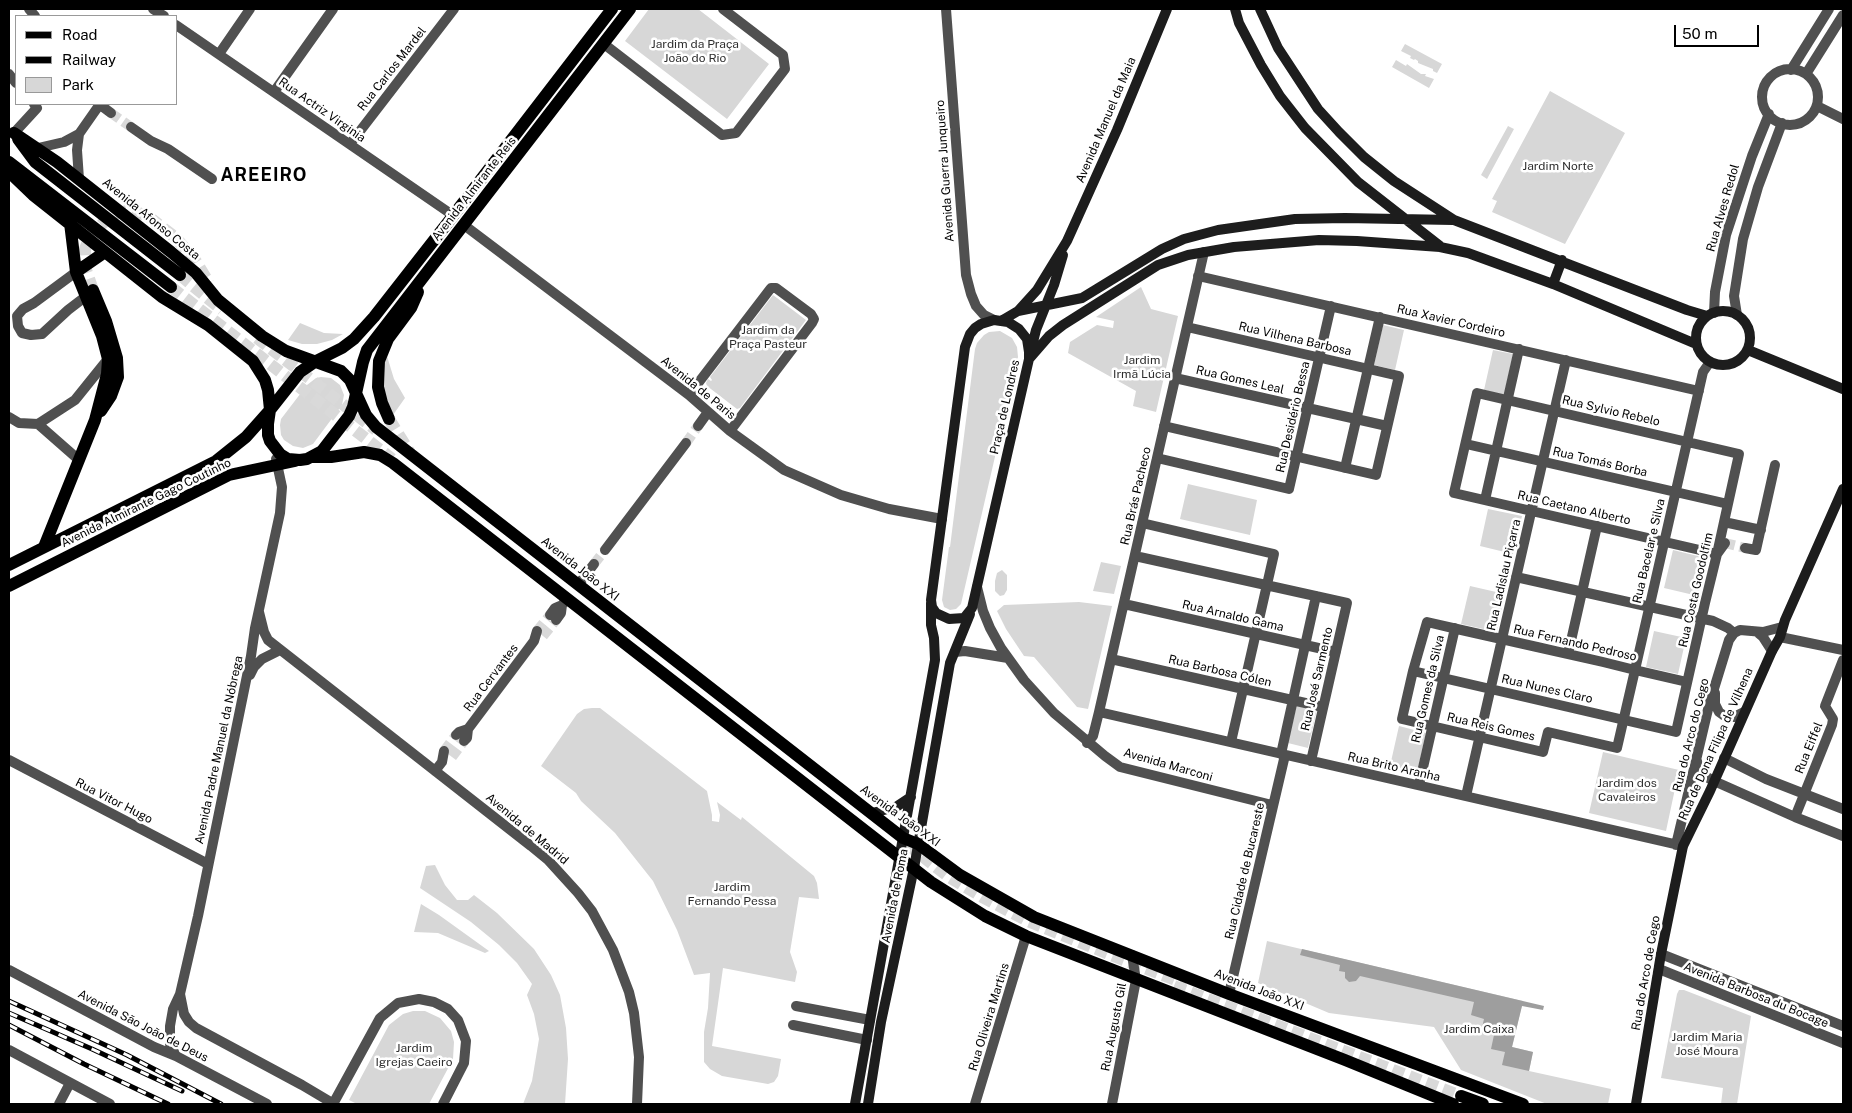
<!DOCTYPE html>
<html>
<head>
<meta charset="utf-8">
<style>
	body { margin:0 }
	#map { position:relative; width:1852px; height:1113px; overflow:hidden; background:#fff; font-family:"Public Sans",sans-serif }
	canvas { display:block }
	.frame { position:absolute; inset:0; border:10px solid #000; pointer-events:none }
	.legend { position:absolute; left:15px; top:15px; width:162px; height:90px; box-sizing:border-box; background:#fff; border:1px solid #999; margin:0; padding:6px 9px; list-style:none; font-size:15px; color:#000 }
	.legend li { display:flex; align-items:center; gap:10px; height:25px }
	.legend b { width:25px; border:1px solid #999 }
	.scale { position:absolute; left:1674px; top:25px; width:85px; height:22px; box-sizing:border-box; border:2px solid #000; border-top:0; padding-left:6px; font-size:15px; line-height:18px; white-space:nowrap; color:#000; -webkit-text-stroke:4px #fff; paint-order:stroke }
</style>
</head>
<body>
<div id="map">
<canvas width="1852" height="1113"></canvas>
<div class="frame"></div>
<ul class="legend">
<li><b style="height:6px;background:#000"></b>Road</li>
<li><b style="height:6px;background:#000"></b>Railway</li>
<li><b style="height:14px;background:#d7d7d7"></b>Park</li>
</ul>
<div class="scale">50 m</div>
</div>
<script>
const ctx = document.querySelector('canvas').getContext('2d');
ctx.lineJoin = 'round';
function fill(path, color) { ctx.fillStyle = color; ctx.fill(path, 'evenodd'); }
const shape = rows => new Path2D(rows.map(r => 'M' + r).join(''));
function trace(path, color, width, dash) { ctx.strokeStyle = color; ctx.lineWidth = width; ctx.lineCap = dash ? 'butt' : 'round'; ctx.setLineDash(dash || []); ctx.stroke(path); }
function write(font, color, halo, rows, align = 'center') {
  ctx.font = font + ' "Public Sans",sans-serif'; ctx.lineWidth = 5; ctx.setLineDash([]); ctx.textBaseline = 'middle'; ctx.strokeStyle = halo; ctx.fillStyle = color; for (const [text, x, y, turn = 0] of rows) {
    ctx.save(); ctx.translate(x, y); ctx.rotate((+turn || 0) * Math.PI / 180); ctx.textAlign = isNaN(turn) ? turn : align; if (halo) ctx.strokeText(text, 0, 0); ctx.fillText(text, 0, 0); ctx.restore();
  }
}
const green = shape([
	[649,9,698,9,769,64,727,119,625,41],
	[1405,44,1442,64,1437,73,1433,71,1433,69,1418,63,1418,61,1415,59,1414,60,1410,58,1411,56,1401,51],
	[1396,60,1406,66,1407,64,1421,74,1426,74,1425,76,1434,79,1429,88,1392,67],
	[1550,91,1625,133,1565,244,1492,212,1497,201,1492,199],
	[1508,126,1514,129,1487,179,1481,175],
	[1141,287,1151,309,1178,316,1156,412,1133,406,1136,391,1068,353,1070,342,1097,325,1113,328,1114,321,1096,317],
	[773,295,806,320,740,408,737,409,707,386,706,383,708,379,711,381,712,380,710,377],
	[300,323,324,333,343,334,332,340,317,344,302,344,288,340],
	[1383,325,1404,330,1395,370,1374,365],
	[1000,331,1012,338,1017,347,1018,357,961,604,956,609,950,610,944,607,942,600,949,547,950,547,975,349,977,343,984,335,989,332],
	[1493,350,1513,354,1504,395,1484,390],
	[387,356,394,379,405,398,393,415,384,392,385,362],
	[321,377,331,378,340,385,344,395,342,405,313,444,303,448,293,446,284,440,281,435,280,425,281,419,307,385,316,378],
	[1188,484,1257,500,1250,535,1180,519],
	[1488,509,1522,516,1513,554,1480,546],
	[1673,550,1706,558,1698,596,1664,588],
	[1101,562,1121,566,1114,594,1093,591],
	[1002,570,1007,575,1007,590,1004,595,1000,596,995,591,995,581,997,573],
	[1470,586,1505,594,1497,632,1461,624],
	[1079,602,1112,606,1088,709,1077,707,1034,657,1024,656,1006,629,997,611,1004,605],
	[1654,631,1686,638,1678,674,1646,667],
	[1297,704,1317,709,1308,748,1288,743],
	[592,708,600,708,707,791,712,815,712,821,719,822,720,815,717,802,741,820,742,817,814,876,817,883,819,899,799,897,790,952,797,972,795,982,723,968,712,1046,781,1059,778,1076,774,1082,768,1084,722,1076,710,1069,704,1062,704,1032,708,1008,710,973,694,975,677,930,653,881,615,833,581,801,576,793,541,766,577,714,584,709],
	[1399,726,1426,733,1417,772,1390,766],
	[1603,752,1679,770,1666,831,1589,813],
	[435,865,445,885,457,900,468,900,474,895,497,913,534,949,551,975,560,995,566,1028,568,1059,565,1104,523,1104,532,1081,539,1039,534,1014,527,995,532,984,517,963,499,945,471,922,420,888,426,866],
	[421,904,439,915,489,951,485,953,438,933,414,932],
	[1267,941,1523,1001,1512,1047,1533,1052,1529,1071,1611,1089,1608,1104,1547,1104,1461,1070,1434,1027,1329,1013,1258,983],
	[1679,990,1684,990,1751,1016,1737,1104,1721,1104,1723,1088,1661,1078,1677,994],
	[413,1011,425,1011,440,1018,451,1031,454,1042,453,1059,429,1104,357,1104,349,1100,389,1025,403,1014]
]);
const water = shape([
	[1302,949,1544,1006,1543,1010,1522,1006,1512,1047,1533,1052,1529,1071,1502,1065,1505,1052,1491,1049,1494,1035,1481,1032,1484,1019,1471,1015,1474,1002,1360,976,1356,981,1349,982,1345,978,1345,972,1339,971,1340,965,1300,955]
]);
const streetTunnel = shape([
	[111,113,131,127],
	[686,443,698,426],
	[1725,543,1745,548],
	[594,564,605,550],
	[537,631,550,615],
	[543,636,556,620],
	[444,751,456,735],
	[452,757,464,741]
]);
const primaryTunnel = shape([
	[180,275,222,310],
	[171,287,392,459],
	[93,290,86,270,85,249,91,234,113,214,131,210,149,217,176,238,195,260,209,283],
	[257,338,376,430],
	[389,419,410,453],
	[908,845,949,877,984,898,1028,921,1121,959,1186,984],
	[1174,986,1461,1096]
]);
const street = shape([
	[29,9,35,16],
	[153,9,164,16],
	[946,9,966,275,971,294,976,306,984,315,994,320],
	[176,25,454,216],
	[604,44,722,135,736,133,785,69,783,55,723,9],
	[219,54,250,9],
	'1762 97a28 28 0 1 1 56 0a28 28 0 1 1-56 0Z',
	[1791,70,1829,9],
	[9,74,16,83],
	[1806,74,1843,15],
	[274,92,333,9],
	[99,104,111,113],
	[1817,106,1843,119],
	[131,127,151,141,168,149,212,179],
	[14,133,37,108,34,104],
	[350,144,454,9],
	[38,148,64,142,79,134],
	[79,179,77,150,79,134,100,104],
	[464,225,689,395,730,431,784,470,841,495,889,509,942,519],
	[76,272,34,303,23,309,17,316,18,326,22,333,31,335,42,334,68,310,85,297],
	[1198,276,1699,391],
	[1714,313,1715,292,1726,235,1752,156,1769,114],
	[1737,315,1734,296,1743,239,1758,187,1782,123],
	[1175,378,1387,426],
	[689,395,771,288,776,288,811,314,814,319,812,323,730,431],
	[9,417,19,423,38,424,79,460],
	[38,424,75,400,108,359],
	[698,426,708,412],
	[1164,426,1376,475,1399,376,1187,327],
	[1466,444,1728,504],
	[1157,458,1289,489,1331,306],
	[1345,468,1380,317],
	[1485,500,1519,349],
	[1724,522,1761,530],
	[1142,523,1274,554,1231,742],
	[1745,548,1756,550,1775,465],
	[605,550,686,443],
	[1135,556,1347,603,1311,761],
	[1516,577,1713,621,1728,628,1734,633],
	[578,585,594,564],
	[977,587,983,611,990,628,1001,648,1024,680,1054,713,1105,756,1120,767,1272,805],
	[1124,604,1336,652],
	[259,612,264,632,268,640,531,846,548,860,578,893,592,911,613,950,629,992,634,1013,639,1057,637,1104],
	[550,615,555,608,562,605],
	[556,620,561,613,562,605,567,599],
	[1757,632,1763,637,1772,651],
	[1734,633,1740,630,1763,632,1782,627],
	[1780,637,1843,650],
	[955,652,965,651,1008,658],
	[1568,654,1597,526],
	[1111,659,1323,707],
	[1413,671,1676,732,1705,603,1717,554,1724,522,1739,454,1477,393,1454,493,1717,554,1725,543],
	[250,675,254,667,262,659,280,650],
	[1687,682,1635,670,1603,662,1537,647,1457,629,1427,622,1413,671,1402,719,1543,752,1548,732,1617,748,1635,670,1703,372,1710,362],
	[1715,693,1715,704,1719,712,1726,717,1734,717,1744,712],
	[1099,712,1683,846],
	[456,735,459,732,468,729],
	[464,741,467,738,468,729,534,641,537,631],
	[1087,743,1093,736,1099,712,1204,252],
	[1281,754,1316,596],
	[1724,758,1766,779,1843,809],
	[9,760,208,864],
	[1697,761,1699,770,1703,775,1714,781,1795,817,1843,836],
	[435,771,442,762,444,751],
	[1419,785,1455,628],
	[1466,796,1566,360],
	[1795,817,1832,725,1833,719,1825,706,1843,660],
	[1676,845,1709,705,1729,640,1734,633],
	[1661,954,1843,1026],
	[1659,969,1843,1043],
	[9,970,154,1047,176,1056,267,1104],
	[180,994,184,1014,189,1022,196,1028,302,1085,334,1104],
	[1229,994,1285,755],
	[796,1006,870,1020],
	[793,1025,867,1040],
	[9,1050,110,1104],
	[176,1056,170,1044,170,1026,173,1009,180,994,198,916,251,656,255,628,280,513,282,487,276,459],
	[59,1104,70,1083],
	[333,1104,380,1018,398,1003,419,999,434,1002,448,1009,458,1020,466,1041,464,1063,443,1104],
	[975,1104,1026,936],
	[1112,1104,1136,980,1132,955]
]);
const secondary = shape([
	[1235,9,1239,23,1261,65,1280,96,1305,128,1358,182,1440,246],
	[1260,9,1278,48,1318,109,1339,132,1364,157,1394,181,1454,220,1687,310,1707,316],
	[1553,284,1562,260],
	'1696 338a27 27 0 1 1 54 0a27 27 0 1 1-54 0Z',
	[1018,311,1082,298,1162,249,1184,239,1218,230,1295,219,1345,218,1453,220],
	[994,320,1008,322,1019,329,1027,339,1029,352,1029,359,972,608,964,618,949,619,936,613,932,607,931,600,965,347,970,334,975,328,981,324,994,320],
	[1001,321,1018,311,1037,290,1067,241,1117,130,1167,9],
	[1031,350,1036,330,1054,285,1063,255],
	[1748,350,1843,389],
	[1029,359,1049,336,1063,325,1158,265,1188,255,1234,247,1319,240,1357,241,1440,247,1468,253,1553,284,1696,344],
	[872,813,896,807,911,797],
	[855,1104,935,660,934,638,931,625,931,603],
	[868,1104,881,1022,914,868,950,663,970,614],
	[1636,1104,1661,954,1683,846,1710,791,1772,651,1780,637,1785,620,1843,489]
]);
const primary = shape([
	[14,133,57,162,171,252,196,273,218,300,262,336,286,351,341,371,350,380,366,415,376,427,903,838,918,844,960,875,1034,917,1229,994,1523,1104],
	[18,139,35,162,180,275],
	[9,162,171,287],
	[9,172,33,195,162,297,208,325,253,361,265,380,268,390,270,410,268,424,268,435,270,441,280,454,288,459,300,460,307,459,322,451,349,416,353,407,363,362,367,350,630,9],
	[76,272,105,252],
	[93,290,106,321,117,358,118,377,111,396,101,411],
	[389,419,382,403,378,387,379,361,388,339,411,308,418,292],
	[313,457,331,457,364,452,380,455,393,463,931,882,985,916,1026,936,1345,1060,1453,1104],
	[44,547,95,420,107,374,108,359,102,336,76,272,70,223],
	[9,565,216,461,246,437,270,410,300,372,316,361,342,348,354,339,374,317,449,221,612,9],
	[9,586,229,475,295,461],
	[1461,1096,1483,1104]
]);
const rail = shape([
	[9,1001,127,1055,221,1104],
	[9,1013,92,1049,182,1091],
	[9,1025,84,1064,168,1104]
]);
const parkNames = [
	["Jardim da Praça",695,44],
	["João do Rio",695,58],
	["Jardim Norte",1558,166],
	["Jardim da",768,330],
	["Praça Pasteur",768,344],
	["Jardim",1142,360],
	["Irmã Lúcia",1142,374],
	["Jardim dos",1627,783],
	["Cavaleiros",1627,797],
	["Jardim",732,887],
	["Fernando Pessa",732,901],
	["Jardim Caixa",1479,1029],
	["Jardim Maria",1707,1037],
	["José Moura",1707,1051],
	["Jardim",414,1048],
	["Igrejas Caeiro",414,1062]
];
const streetNames = [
	["Rua Carlos Mardel",392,69,-52],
	["Rua Actriz Virginia",322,110,35],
	["Avenida Manuel da Maia",1106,120,-67],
	["Avenida Guerra Junqueiro",945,171,-94],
	["Avenida Almirante Reis",474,189,-52],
	["Rua Alves Redol",1723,208,-74],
	["Avenida Afonso Costa",151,219,39],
	["Rua Xavier Cordeiro",1451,321,13],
	["Rua Vilhena Barbosa",1295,339,13],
	["Rua Gomes Leal",1240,380,13],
	["Avenida de Paris",698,388,39],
	["Praça de Londres",1005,407,-77],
	["Rua Sylvio Rebelo",1611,411,13],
	["Rua Desidério Bessa",1293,417,-77],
	["Rua Tomás Borba",1600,462,13],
	["Rua Brás Pacheco",1136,496,-77],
	["Avenida Almirante Gago Coutinho",146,503,-26],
	["Rua Caetano Alberto",1574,508,13],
	["Rua Bacelar e Silva",1649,551,-77],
	["Avenida João XXI",580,569,38],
	["Rua Ladislau Piçarra",1504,575,-77],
	["Rua Costa Goodolfim",1696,590,-77],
	["Rua Arnaldo Gama",1233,616,13],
	["Rua Fernando Pedroso",1575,643,13],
	["Rua Barbosa Cólen",1220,671,13],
	["Rua Cervantes",491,678,-53],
	["Rua José Sarmento",1317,679,-77],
	["Rua Gomes da Silva",1428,689,-77],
	["Rua Nunes Claro",1547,689,13],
	["Rua Reis Gomes",1491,727,13],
	["Rua do Arco do Cego",1691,735,-76],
	["Rua de Dona Filipa de Vilhena",1716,744,-66],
	["Rua Eiffel",1809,748,-68],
	["Avenida Padre Manuel da Nóbrega",219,750,-78],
	["Avenida Marconi",1168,765,16],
	["Rua Brito Aranha",1394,767,13],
	["Rua Vitor Hugo",114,801,27],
	["Avenida João XXI",900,816,36],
	["Avenida de Madrid",527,829,40],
	["Rua Cidade de Bucareste",1245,871,-77],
	["Avenida de Roma",895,896,-79],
	["Rua do Arco de Cego",1646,973,-80],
	["Avenida João XXI",1259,990,21],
	["Avenida Barbosa du Bocage",1756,995,22],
	["Rua Oliveira Martins",989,1017,-73],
	["Avenida São João de Deus",143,1026,27],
	["Rua Augusto Gil",1114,1027,-79]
];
const districtNames = [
	["AREEIRO",264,175]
];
fill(green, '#d7d7d7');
fill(water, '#9e9e9e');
trace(streetTunnel, '#d9d9d9', 10, [10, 5]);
trace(primaryTunnel, '#d9d9d9', 12, [12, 6]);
trace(street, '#505050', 10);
trace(secondary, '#1d1d1d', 10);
trace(primary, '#000', 12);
trace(rail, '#000', 5);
trace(rail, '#fff', 3, [9]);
write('12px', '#2e2e2e', '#fff', parkNames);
write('12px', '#000', '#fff', streetNames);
ctx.letterSpacing = '1px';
write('bold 18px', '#000', '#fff', districtNames);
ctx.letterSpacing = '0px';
</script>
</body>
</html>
